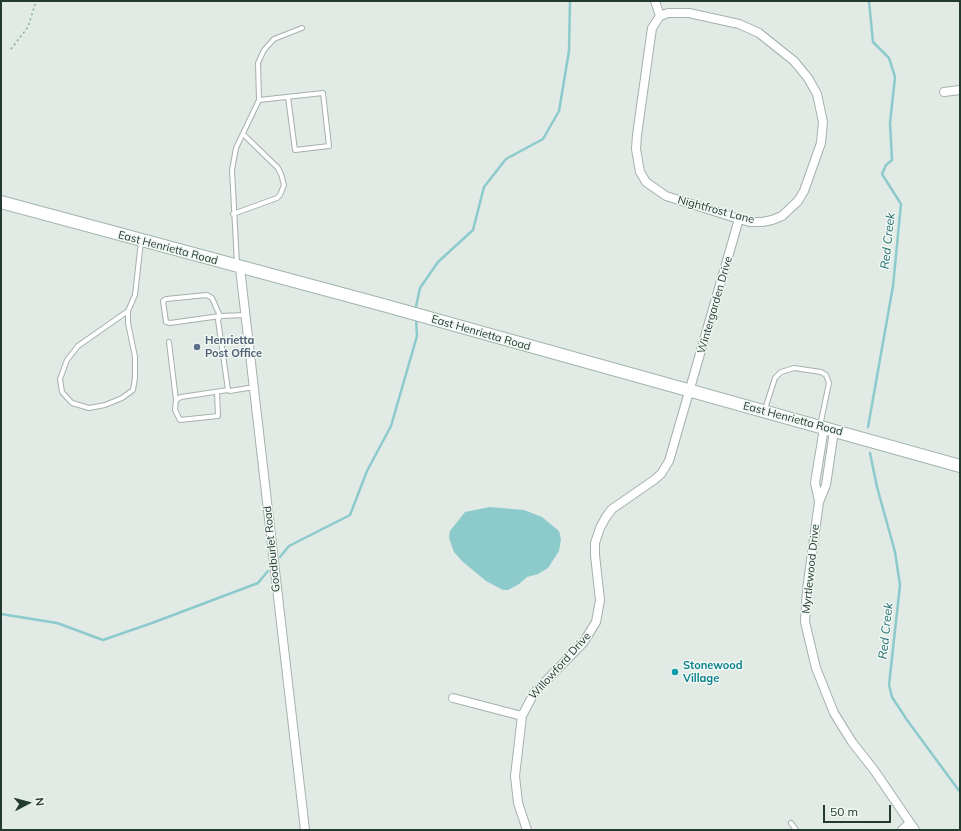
<!DOCTYPE html>
<html>
<head>
<meta charset="utf-8">
<style>
	body { margin:0 }
	#map { position:relative; width:961px; height:831px; overflow:hidden; background:#e1eae5; font-family:Mulish,sans-serif }
	canvas { display:block }
	.frame { position:absolute; inset:0; border:2px solid #223a30; pointer-events:none }
	.north { position:absolute; left:8px; top:783px; width:40px; height:40px; -webkit-text-stroke:3px #f1f7f3; paint-order:stroke; rotate:84deg; font-size:11px; font-weight:700; line-height:16px; text-align:center; color:#223a30 }
	.north::after { content:''; display:block; margin:auto; width:14px; height:18px; background:#223a30; clip-path:polygon(50% 0,100% 100%,50% 72%,0 100%) }
	.scale { position:absolute; left:823px; top:805px; width:68px; height:18px; box-sizing:border-box; border:2px solid #223a30; border-top:0; padding-left:5px; font-size:12px; line-height:14px; white-space:nowrap; color:#223a30; -webkit-text-stroke:3px #f1f7f3; paint-order:stroke }
</style>
</head>
<body>
<div id="map">
<canvas width="961" height="831"></canvas>
<div class="frame"></div>
<div class="north">N</div>
<div class="scale">50 m</div>
</div>
<script>
const ctx = document.querySelector('canvas').getContext('2d');
ctx.lineJoin = 'round';
function fill(path, color) { ctx.fillStyle = color; ctx.fill(path, 'evenodd'); }
const shape = rows => new Path2D(rows.map(r => 'M' + r).join(''));
function trace(path, color, width, dash) { ctx.strokeStyle = color; ctx.lineWidth = width; ctx.lineCap = dash ? 'butt' : 'round'; ctx.setLineDash(dash || []); ctx.stroke(path); }
function write(font, color, halo, rows, align = 'center') {
  ctx.font = font + ' Mulish,sans-serif'; ctx.lineWidth = 3; ctx.setLineDash([]); ctx.textBaseline = 'middle'; ctx.strokeStyle = halo; ctx.fillStyle = color; for (const [text, x, y, turn = 0] of rows) {
    ctx.save(); ctx.translate(x, y); ctx.rotate((+turn || 0) * Math.PI / 180); ctx.textAlign = isNaN(turn) ? turn : align; if (halo) ctx.strokeText(text, 0, 0); ctx.fillText(text, 0, 0); ctx.restore();
  }
}
const water = shape([
	[490,507,524,510,542,517,559,531,561,539,559,551,548,568,538,574,527,577,519,584,508,590,503,590,486,581,463,562,454,552,449,538,450,531,465,512]
]);
const stream = shape([
	[415,311,420,288,438,262,473,230,484,187,506,159,543,139,559,111,569,51,570,1],
	[868,427,893,286,901,204,882,174,886,165,892,160,890,123,895,77,889,58,873,42,869,1],
	[870,453,877,487,895,552,900,585,889,685,892,697,907,720,960,792],
	[280,557,289,546,350,515,367,471,391,426,417,336,416,318],
	[1,614,57,623,103,640,152,623,258,583,268,571]
]);
const path = shape([
	[11,49,28,27,36,1]
]);
const lane = shape([
	[259,100,258,63,264,50,274,39,302,28],
	[233,214,277,198,280,195,284,185,281,174,278,168,243,134],
	[237,264,232,170,236,148,259,100,323,93,329,146,295,150,288,97],
	[128,311,78,346,67,360,60,379,62,392,72,403,89,408,105,405,122,398,133,390,135,378,135,357,128,323,128,311,135,295,141,241],
	[169,342,176,400],
	[228,390,218,320,220,316,212,298,207,295,166,299,163,301,166,322,170,323,220,316,246,315],
	[217,392,218,416,180,420,175,410,176,400,181,397,228,390,230,391,254,387],
	[765,409,775,378,781,372,794,368,821,372,826,375,829,383,820,426],
	[791,823,796,830]
]);
const street = shape([
	[655,1,660,16],
	[668,13,689,13,739,24,759,33,794,61,808,78,817,94,823,122,821,143,804,191,798,201,782,216,772,220,762,222,750,222,739,219,666,196,646,182,640,172,636,149,637,135,652,28,660,16,668,13],
	[944,92,960,90],
	[240,268,305,830],
	[834,431,826,485,819,502,807,590,805,622,816,668,834,713,852,742,874,770,915,830],
	[819,501,815,483,824,428],
	[453,698,522,716],
	[527,830,518,803,515,776,522,716,534,693,583,643,596,622,600,600,595,555,595,543,600,528,606,517,612,509,654,480,661,474,669,461,739,219],
	[902,830,910,823]
]);
const secondary = shape([
	[1,202,383,305,960,466]
]);
const markers = [
	[197,347,4,"#5c6f8a"],
	[675,672,4,"#0f9aa8"]
];
const streetNames = [
	["Nightfrost Lane",716,210,15],
	["East Henrietta Road",168,248,15],
	["Wintergarden Drive",715,305,-74],
	["East Henrietta Road",481,333,16],
	["East Henrietta Road",793,419,15],
	["Goodburlet Road",272,549,-96],
	["Myrtlewood Drive",811,569,-84],
	["Willowford Drive",560,666,-48]
];
const serviceNames = [
	["Henrietta",205,341],
	["Post Office",205,354]
];
const cultureNames = [
	["Stonewood",683,666],
	["Village",683,679]
];
const waterNames = [
	["Red Creek",888,241,-84],
	["Red Creek",886,631,-84]
];
fill(water, '#8ccacc');
trace(stream, '#8ccacc', 2.5);
trace(lane, '#a4b2ab', 6);
trace(street, '#a4b2ab', 10);
trace(secondary, '#a0b5ab', 14);
trace(path, '#83ac9a', 1.5, [2, 3]);
trace(lane, '#fff', 4);
trace(street, '#fff', 8);
trace(secondary, '#fff', 12);
for (const [x, y, r, color] of markers) { const dot = new Path2D(); dot.arc(x, y, r, 0, 2 * Math.PI); ctx.fillStyle = color; ctx.fill(dot); trace(dot, '#f1f7f3', 1.5); }
write('11px', '#223a30', '#f1f7f3', streetNames);
write('bold 11px', '#4e5e75', '#f1f7f3', serviceNames, 'left');
write('bold 11px', '#0d838f', '#f1f7f3', cultureNames, 'left');
write('italic 12px', '#206e72', '#f1f7f3', waterNames);
</script>
</body>
</html>
